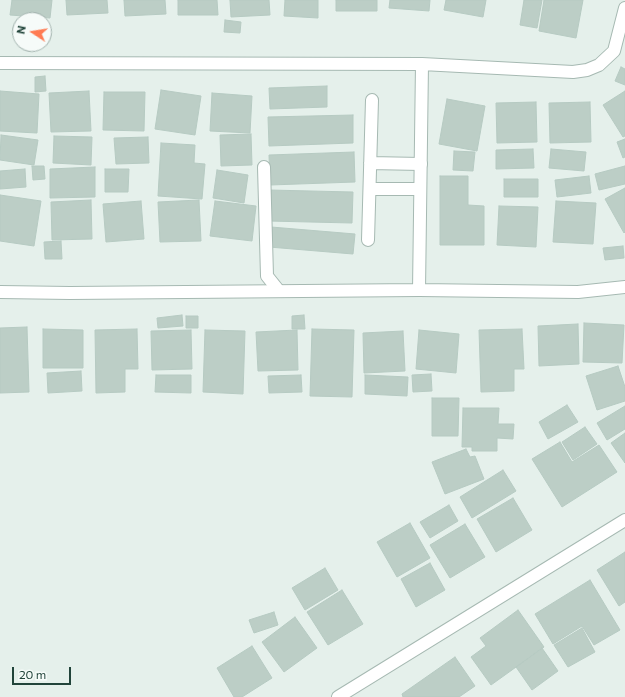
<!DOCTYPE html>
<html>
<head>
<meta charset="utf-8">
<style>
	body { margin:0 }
	#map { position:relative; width:625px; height:697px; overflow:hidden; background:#e5f0eb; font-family:Commissioner,sans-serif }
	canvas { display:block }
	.north { position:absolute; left:12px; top:12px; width:40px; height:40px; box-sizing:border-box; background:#f6fbf9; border:1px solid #a1b2ad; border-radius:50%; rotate:282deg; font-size:11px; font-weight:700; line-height:16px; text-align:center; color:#21443a }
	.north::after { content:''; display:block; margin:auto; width:14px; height:18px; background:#ff7b53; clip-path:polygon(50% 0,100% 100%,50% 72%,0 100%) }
	.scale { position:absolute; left:12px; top:667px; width:59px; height:18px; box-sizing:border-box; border:2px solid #21443a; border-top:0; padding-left:5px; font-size:12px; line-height:14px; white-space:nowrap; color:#21443a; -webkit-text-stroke:3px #f6fbf9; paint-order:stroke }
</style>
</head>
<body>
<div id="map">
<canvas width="625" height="697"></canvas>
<div class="north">N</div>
<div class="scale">20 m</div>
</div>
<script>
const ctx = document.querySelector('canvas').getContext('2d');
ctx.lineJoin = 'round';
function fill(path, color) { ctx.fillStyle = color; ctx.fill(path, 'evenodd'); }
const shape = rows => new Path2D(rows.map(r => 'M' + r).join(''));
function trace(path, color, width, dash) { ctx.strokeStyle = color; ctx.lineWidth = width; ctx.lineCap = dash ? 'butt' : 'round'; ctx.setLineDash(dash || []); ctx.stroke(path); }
const building = shape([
	[12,0,52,0,50,18,10,15,12,0],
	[66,0,107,0,108,13,67,15,66,0],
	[124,0,165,0,166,14,125,16,124,0],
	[178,0,217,0,218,15,178,15,178,0],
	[230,0,269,0,270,15,231,17,230,0],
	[285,0,318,0,318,18,284,16,285,0],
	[336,0,377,0,377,11,336,11,336,0],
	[390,0,430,0,429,11,389,8,390,0],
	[446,0,486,0,483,17,444,10,446,0],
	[524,0,542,0,537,28,520,25,524,0],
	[544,0,583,0,576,38,539,31,544,0],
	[225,20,241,22,240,33,224,32,225,20],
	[621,67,625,69,625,85,615,81,621,67],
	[45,76,46,91,35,92,35,77,45,76],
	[327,86,327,107,270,109,269,88,327,86],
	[161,90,201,96,195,135,155,129,161,90],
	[0,91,39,94,37,133,0,131,0,91],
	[89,91,91,131,51,132,49,93,89,91],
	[625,91,625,136,623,137,603,105,625,91],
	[104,92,145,92,144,131,103,130,104,92],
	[212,93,252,96,250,133,210,131,212,93],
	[447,99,485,106,477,151,439,144,447,99],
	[536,102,537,142,497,143,496,103,536,102],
	[590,102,591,142,550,143,549,103,590,102],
	[353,115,353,143,269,146,268,117,353,115],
	[251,134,252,165,221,166,220,135,251,134],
	[1,135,38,140,34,165,0,160,1,135],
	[54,136,92,137,91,165,53,163,54,136],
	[148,137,149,163,116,164,114,138,148,137],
	[625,139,625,157,623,158,617,142,625,139],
	[161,143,195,145,194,163,205,164,202,199,158,196,161,143],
	[533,149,534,168,496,169,496,150,533,149],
	[551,149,586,152,584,171,549,168,551,149],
	[454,151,475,152,473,171,453,170,454,151],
	[354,152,355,182,270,185,269,155,354,152],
	[32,166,44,166,45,179,33,180,32,166],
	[625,166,625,184,599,190,595,174,625,166],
	[95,167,95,197,50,198,50,169,95,167],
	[25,169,26,187,0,189,0,171,25,169],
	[105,169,129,169,128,192,105,192,105,169],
	[217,170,248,175,244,203,213,198,217,170],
	[440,176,468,176,468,205,484,206,484,245,440,245,440,176],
	[589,176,591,193,557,197,555,180,589,176],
	[504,179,538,179,538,197,504,197,504,179],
	[625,188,625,232,624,233,605,199,625,188],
	[269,190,353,192,352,223,268,221,269,190],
	[0,195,41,201,34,246,0,241,0,195],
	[91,200,92,239,52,240,51,202,91,200],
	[199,200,201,241,160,242,158,202,199,200],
	[141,201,144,239,106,242,103,204,141,201],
	[215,201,256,206,252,241,210,236,215,201],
	[556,201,596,203,593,244,553,242,556,201],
	[499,206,538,207,536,247,497,245,499,206],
	[271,227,355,234,353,254,269,247,271,227],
	[61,241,62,259,45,259,44,242,61,241],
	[623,246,624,258,605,260,603,248,623,246],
	[182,315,183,326,158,328,157,318,182,315],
	[304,315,305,329,292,329,292,316,304,315],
	[186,316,198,316,198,328,186,328,186,316],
	[584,323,624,325,622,363,583,362,584,323],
	[578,324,579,364,539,366,538,326,578,324],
	[27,327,29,392,0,393,0,328,27,327],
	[43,329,83,330,83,368,43,368,43,329],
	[137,329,138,369,125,369,125,392,96,393,95,330,137,329],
	[312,329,354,330,352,397,310,396,312,329],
	[522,329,524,369,514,369,514,391,481,392,479,330,522,329],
	[191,330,192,369,152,370,151,331,191,330],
	[205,330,245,331,243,394,203,392,205,330],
	[297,330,298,370,258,371,256,332,297,330],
	[419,330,459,334,456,373,416,369,419,330],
	[403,331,405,371,364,373,363,333,403,331],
	[618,366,625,387,625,401,597,410,586,376,618,366],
	[81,371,82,391,48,393,47,373,81,371],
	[431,374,432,391,413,392,412,375,431,374],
	[156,375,191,375,191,393,155,392,156,375],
	[301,375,302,392,269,393,268,376,301,375],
	[365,375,408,377,407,396,365,394,365,375],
	[432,398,459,398,458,436,432,436,432,398],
	[567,405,578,422,548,439,539,422,567,405],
	[625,406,625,429,607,440,597,423,625,406],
	[463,408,499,408,498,424,514,424,513,439,497,438,497,451,472,451,472,447,462,447,463,408],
	[585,427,597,444,573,460,562,442,585,427],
	[625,433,625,463,611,443,625,433],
	[560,442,572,462,599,445,617,472,562,507,532,459,560,442],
	[466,449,470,457,475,456,484,479,445,494,432,462,466,449],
	[503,470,516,491,472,518,460,497,503,470],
	[513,498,532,530,496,552,477,519,513,498],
	[449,505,458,521,430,538,420,522,449,505],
	[410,523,430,558,397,577,377,542,410,523],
	[465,524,485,557,450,578,430,545,465,524],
	[625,552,625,602,619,606,597,570,625,552],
	[430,563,445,590,416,607,401,579,430,563],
	[325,568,338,590,305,610,292,588,325,568],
	[590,580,620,630,594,645,582,626,553,644,535,614,590,580],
	[342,590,363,624,328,645,307,612,342,590],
	[518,610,544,647,491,685,471,657,486,646,480,638,518,610],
	[274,612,278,625,254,633,249,620,274,612],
	[295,617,317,648,284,672,262,642,295,617],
	[582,628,595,652,568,667,554,645,582,628],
	[252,646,272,678,242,697,234,697,217,668,252,646],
	[542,648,558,671,532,690,516,667,542,648],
	[455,657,475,686,459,697,403,697,402,694,455,657]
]);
const service = shape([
	[370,163,421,164],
	[264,167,267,276,279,291],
	[370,189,420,189],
	[368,240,372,100]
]);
const minor = shape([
	[0,63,422,64,573,72,587,70,599,65,614,51,625,8],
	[419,290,422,64],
	[0,292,70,293,419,290,578,292,625,287],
	[338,697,625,520]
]);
fill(building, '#bccec6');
trace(building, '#b6cac2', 1);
trace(service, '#a6b9b2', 14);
trace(minor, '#a6b9b2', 14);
trace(service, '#fff', 12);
trace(minor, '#fff', 12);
</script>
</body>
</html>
